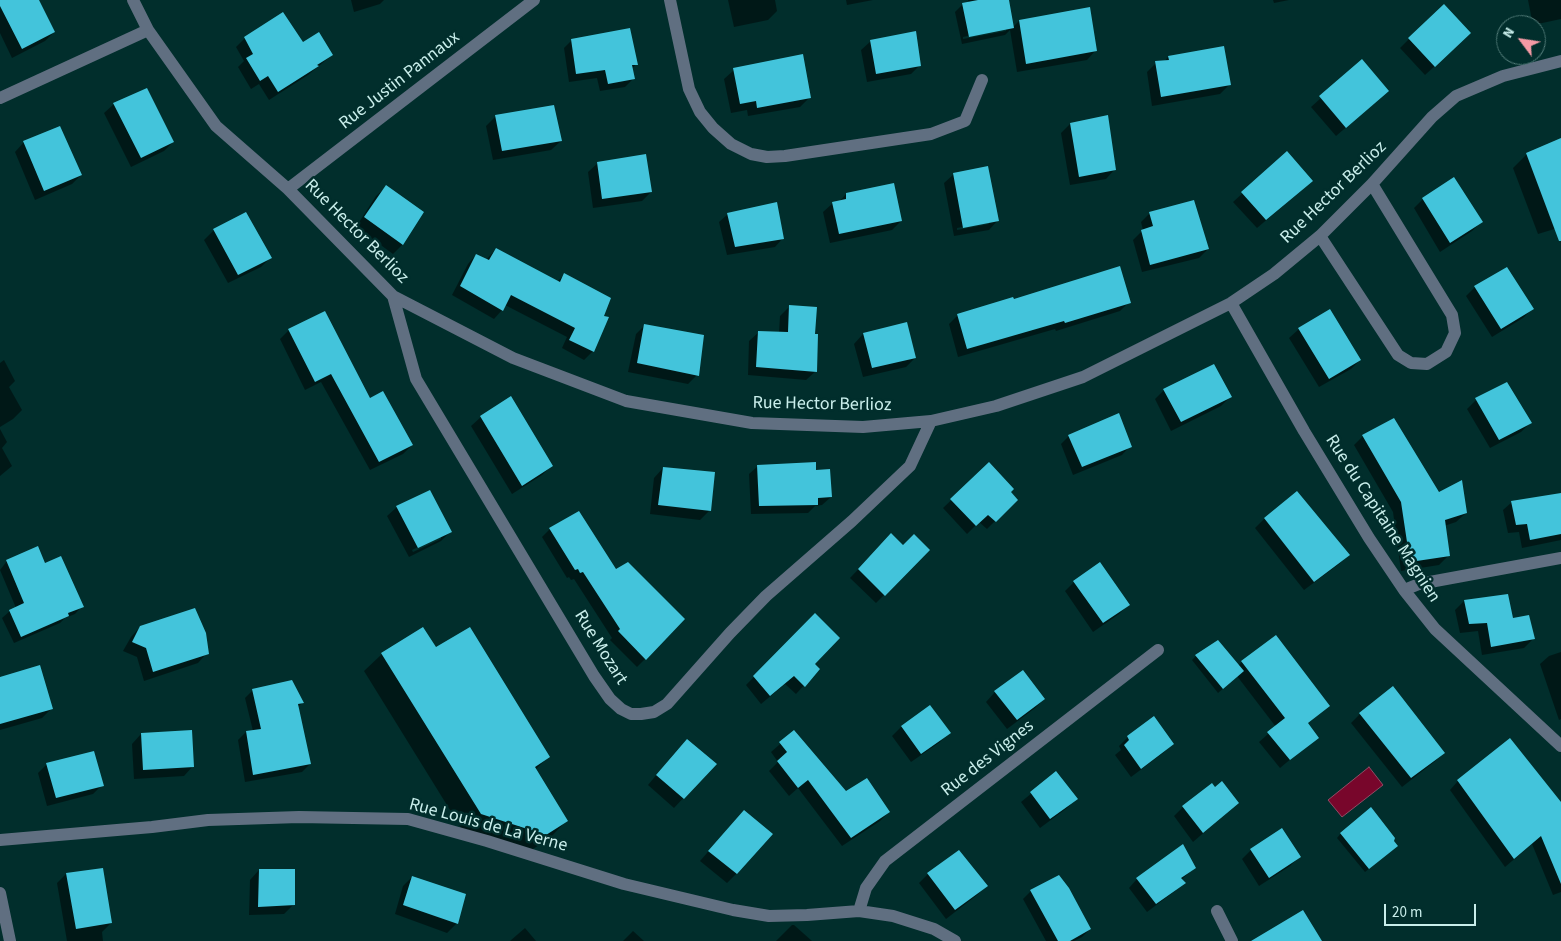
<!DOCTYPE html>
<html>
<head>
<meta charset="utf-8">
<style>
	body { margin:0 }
	#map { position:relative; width:1561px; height:941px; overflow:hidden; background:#012e2c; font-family:"Source Sans 3",sans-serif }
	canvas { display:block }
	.north { position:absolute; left:1496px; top:15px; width:50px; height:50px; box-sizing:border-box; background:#012e2c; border:1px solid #517b78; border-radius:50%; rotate:301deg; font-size:14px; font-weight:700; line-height:20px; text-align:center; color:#c9eeeb }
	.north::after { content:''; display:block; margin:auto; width:18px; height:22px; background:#f49aa5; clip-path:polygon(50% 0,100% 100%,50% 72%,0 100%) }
	.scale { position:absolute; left:1384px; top:904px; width:92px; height:22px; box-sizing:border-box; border:2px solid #c9eeeb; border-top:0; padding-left:6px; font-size:15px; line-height:18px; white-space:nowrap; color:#c9eeeb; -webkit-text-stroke:4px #012e2c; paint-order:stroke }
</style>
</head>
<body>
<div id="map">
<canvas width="1561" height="941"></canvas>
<div class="north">N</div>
<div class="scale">20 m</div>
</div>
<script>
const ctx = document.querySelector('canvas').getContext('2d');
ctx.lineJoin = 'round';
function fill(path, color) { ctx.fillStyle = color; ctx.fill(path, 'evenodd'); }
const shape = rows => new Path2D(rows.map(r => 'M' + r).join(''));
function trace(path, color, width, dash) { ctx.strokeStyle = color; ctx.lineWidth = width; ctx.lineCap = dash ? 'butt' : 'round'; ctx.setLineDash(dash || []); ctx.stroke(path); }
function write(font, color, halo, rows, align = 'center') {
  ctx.font = font + ' "Source Sans 3",sans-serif'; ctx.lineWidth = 5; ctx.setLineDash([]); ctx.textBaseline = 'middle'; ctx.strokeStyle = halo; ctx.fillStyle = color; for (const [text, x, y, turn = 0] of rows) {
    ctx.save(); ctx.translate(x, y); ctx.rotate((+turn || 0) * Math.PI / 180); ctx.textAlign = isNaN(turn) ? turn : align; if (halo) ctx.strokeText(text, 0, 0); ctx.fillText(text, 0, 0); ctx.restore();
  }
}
const water = shape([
	[1369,767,1383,785,1342,817,1328,800,1369,767]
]);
const shadow = shape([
	[0,0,38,0,54,32,45,41,12,58,0,33],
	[351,0,384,0,380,4,354,12],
	[728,0,775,0,777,11,768,20,734,27],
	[846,0,873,0,847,5],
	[968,0,1008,0,1012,28,1019,21,1096,50,1087,60,1017,72,1010,30,1005,35,962,44,955,12,963,4,969,3],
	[1006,28,1006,31,963,39,963,37],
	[1273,0,1289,0,1274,3],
	[1528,0,1561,0,1561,19,1533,25],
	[283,13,303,44,332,55,308,75,269,100,259,84,251,89,238,67,244,61,236,47,245,38],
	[1409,39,1460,43,1425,75,1400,48],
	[572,40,636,64,632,69,633,79,625,87,600,91,597,78,569,82,564,48],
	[871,41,920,65,911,74,867,82,861,50],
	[1168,57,1230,84,1220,94,1152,106,1147,72,1156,63,1164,62],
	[1362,61,1378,100,1336,136,1311,107],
	[734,70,810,97,800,107,748,116,747,110,731,113,724,79],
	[114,104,173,142,164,151,131,167,104,113],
	[553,106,561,141,551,150,493,160,486,126,495,117],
	[1070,124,1115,169,1106,179,1070,185,1061,133],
	[1561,140,1561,227,1538,234,1513,168,1526,155],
	[24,142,81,175,72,184,35,200,15,152],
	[1287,153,1302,190,1257,228,1233,202],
	[598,163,651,192,642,201,593,208,588,172],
	[954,174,998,220,989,230,954,236,944,183],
	[989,222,989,224,957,230,957,228],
	[386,187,422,213,402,245,393,254,356,227,376,196],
	[846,194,901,221,892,230,830,243,823,212,833,203,839,202],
	[1423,199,1481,222,1472,231,1440,252,1414,208],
	[1150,213,1208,249,1199,258,1142,272,1133,240,1143,230,1141,222],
	[246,214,270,258,261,267,228,283,204,240,214,230],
	[728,214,783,238,775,247,727,255,719,222],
	[496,249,557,282,564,275,602,317,593,351,584,360,562,348,567,337,505,305,502,310,494,319,452,295,468,264,476,255,486,260],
	[1475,287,1532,309,1523,318,1492,337,1466,296],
	[1013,301,1129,302,1120,311,1056,331,1055,329,958,357,949,324,958,315],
	[790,306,814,336,816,371,806,380,748,375,749,341,759,332,779,333,780,316],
	[1330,310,1360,360,1351,369,1319,387,1289,338,1299,329],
	[906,323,915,358,906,367,863,377,854,344,863,334],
	[645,325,697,375,688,384,628,372,636,334],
	[289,330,370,399,412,445,403,454,370,470,321,382,305,390,280,339],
	[4,360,15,381,9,387,22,410,13,419,0,427,0,363],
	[1164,390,1231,396,1221,406,1171,431,1155,399],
	[510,398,551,466,542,475,512,494,471,426,481,417],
	[1476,400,1530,423,1521,432,1490,448,1467,409],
	[0,429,7,442,2,448,12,466,0,476],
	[1069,436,1130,446,1122,455,1073,475,1061,444],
	[1363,436,1438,494,1466,513,1456,522,1444,526,1448,556,1439,565,1401,571,1393,512,1354,445],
	[989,464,1009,492,1016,500,987,529,979,522,967,534,943,508],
	[758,466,831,497,822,505,815,506,808,513,751,514,749,474],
	[663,468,709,511,700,520,650,514,654,478],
	[1561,494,1561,540,1522,548,1519,532,1508,533,1503,510,1512,502],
	[397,507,450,532,441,541,409,557,387,516],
	[441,536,441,539,413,552,412,550],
	[579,513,645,659,637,667,610,640,612,638,574,579,571,580,569,577,567,578,542,537,550,529],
	[1265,518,1348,555,1339,564,1304,590,1255,528],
	[891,535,903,547,929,550,876,603,850,578],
	[7,561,45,565,82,606,75,614,65,618,60,623,14,643,2,618,10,611,16,608,0,570],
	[1074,582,1128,605,1119,614,1093,632,1065,591],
	[1464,601,1512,619,1533,639,1524,648,1482,655,1478,631,1460,633,1455,610],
	[815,615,813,664,819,669,796,694,785,684,761,704,746,685],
	[140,627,207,653,198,663,144,681,137,657,123,651,131,637],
	[435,649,548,757,535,770,566,821,549,839,528,852,463,831,364,671,382,654],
	[1561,652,1561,719,1559,720,1540,664,1549,656],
	[1196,656,1238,666,1242,662,1329,706,1307,724,1317,737,1280,768,1259,742,1276,727,1237,676,1218,693,1192,660],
	[1023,672,1044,699,1035,708,1007,729,986,702,995,692],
	[0,678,51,709,42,718,0,730],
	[253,690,302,703,298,707,310,764,302,772,245,782,238,740,246,732,253,731,245,698],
	[929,707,949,732,940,742,911,762,892,736,901,727],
	[1360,714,1443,753,1434,762,1402,787,1351,723],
	[794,732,846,793,889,812,880,821,842,846,798,788,789,796,769,771,778,762,771,752],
	[141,734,193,766,184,776,134,779,132,744],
	[1128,737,1172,744,1163,753,1131,777,1115,755,1121,750,1119,746],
	[678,749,715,764,674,808,648,785],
	[47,764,102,785,93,794,47,806,38,773],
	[1056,773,1076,799,1067,808,1040,828,1021,802],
	[1458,781,1561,804,1561,892,1553,895,1532,844,1505,867,1450,790],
	[1214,789,1238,803,1193,842,1174,816,1183,807],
	[735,821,737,873,727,883,700,861],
	[1341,833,1392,850,1365,872,1337,838],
	[1251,850,1299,857,1290,866,1259,886,1242,859],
	[1194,868,1181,880,1184,883,1175,891,1147,912,1129,888,1137,879],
	[259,870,293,905,284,914,249,915,250,880],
	[66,874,111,923,102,932,103,941,67,941,57,883],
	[928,874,986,886,977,895,946,919,919,883],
	[412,877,465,895,456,924,447,933,395,914,403,886],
	[1031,891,1090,929,1082,937,1074,941,1046,941,1023,899],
	[792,925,794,925,812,941,776,941],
	[525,928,536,941,510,941],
	[633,931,644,941,623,941]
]);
const building = shape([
	[0,0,39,0,55,32,22,49,0,6],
	[978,0,1009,0,1014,28,969,37,962,3],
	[1444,4,1471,33,1435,67,1408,38],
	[1090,7,1097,51,1026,64,1019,20],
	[283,12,303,42,319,32,333,55,317,65,319,66,278,92,268,76,260,81,246,58,253,54,244,37],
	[630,28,638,65,632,65,635,79,608,84,605,70,576,74,571,39],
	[916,31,921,66,876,74,870,40],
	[1224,46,1231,85,1161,97,1155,61,1169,60,1168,56],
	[803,54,811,98,757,108,756,101,740,104,733,68],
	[1362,59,1389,91,1346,128,1319,96],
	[147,88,174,142,141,158,113,103],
	[554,105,562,141,502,151,495,115],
	[1108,115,1116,170,1079,177,1070,123],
	[60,126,82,175,44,191,23,141],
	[1561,138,1561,241,1559,241,1526,153],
	[1287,151,1313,181,1266,220,1241,192],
	[646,154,652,192,602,199,597,162],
	[988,166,999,221,963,228,953,173],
	[1454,177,1483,222,1450,243,1422,198],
	[894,183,902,221,839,234,832,202,846,199,846,193],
	[386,185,424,212,403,245,364,217],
	[1194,200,1209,249,1150,265,1141,230,1153,226,1149,212],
	[777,202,784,239,735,247,727,213],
	[246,212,272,258,238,275,213,229],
	[496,248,560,282,564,273,611,298,604,316,609,317,594,352,569,340,575,328,511,295,503,311,460,286,476,254,489,260],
	[1120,266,1131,303,1065,323,1064,321,967,349,957,314,1013,297,1014,299],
	[1507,267,1534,309,1501,329,1474,286],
	[789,305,817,307,815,334,818,334,817,372,756,367,758,331,788,332],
	[1330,309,1361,360,1329,379,1298,328],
	[325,311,370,398,383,391,413,445,379,462,331,374,315,382,288,329],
	[907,322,916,358,872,368,863,333],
	[644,324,704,335,699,376,637,363],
	[1214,364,1232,397,1181,422,1163,389],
	[1507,382,1532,423,1499,440,1475,398],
	[511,396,553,466,522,486,480,416],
	[1119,413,1132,447,1082,467,1068,435],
	[1394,418,1439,492,1462,480,1467,513,1445,520,1450,556,1410,562,1401,502,1362,435],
	[816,462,816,470,830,469,832,497,818,498,818,505,759,506,757,465],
	[989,462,1014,489,1011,492,1018,500,996,522,988,515,976,526,950,499],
	[663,467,715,472,711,511,658,505],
	[430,490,452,532,418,548,396,506],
	[1297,491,1350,555,1314,582,1264,518],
	[1561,493,1561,534,1530,540,1527,524,1516,525,1511,501],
	[579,511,616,569,628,562,685,619,646,660,618,631,620,629,583,572,580,573,578,569,575,570,549,528],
	[891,533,903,545,914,534,930,550,885,596,858,569],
	[38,546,45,563,61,556,84,607,68,613,69,616,21,637,9,610,24,603,6,560],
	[1100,562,1130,605,1103,623,1073,581],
	[1508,594,1513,618,1529,615,1535,639,1491,647,1487,623,1469,624,1464,600],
	[195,608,206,633,209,654,153,672,146,648,132,642,140,626],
	[815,613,840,638,815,664,820,669,805,687,794,676,770,696,753,676],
	[423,627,436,647,470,627,550,757,535,767,568,821,546,835,481,814,381,653],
	[1276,635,1330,706,1308,723,1319,738,1290,760,1267,732,1285,718,1241,661],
	[1218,640,1244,671,1223,689,1195,655],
	[40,665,53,709,0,724,0,677],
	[1023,670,1045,699,1017,720,994,691],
	[292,680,304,703,298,704,311,764,253,775,246,731,261,729,252,689],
	[1393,686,1445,753,1411,778,1359,713],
	[930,705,951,733,921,754,901,726],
	[1154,716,1174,744,1141,769,1124,745,1129,740,1127,736],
	[192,730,194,767,143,770,141,733],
	[794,730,846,791,867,778,890,812,851,838,808,780,798,788,777,761,787,752,779,742],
	[1510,738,1561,802,1561,884,1541,836,1514,859,1457,780],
	[687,739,717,764,684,799,656,775],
	[94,751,104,786,56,798,46,763],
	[1056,771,1078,799,1050,819,1030,792],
	[1222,781,1239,803,1203,833,1182,806,1212,783,1215,787],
	[1371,807,1395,838,1394,841,1398,846,1369,869,1340,833],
	[744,810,773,834,737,874,708,851],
	[1282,828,1301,857,1269,878,1250,849],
	[1183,844,1196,868,1181,878,1186,883,1156,904,1136,878],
	[959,850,988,886,955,910,927,873],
	[103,868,112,923,76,929,66,873],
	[259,869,295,869,295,905,258,907],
	[1059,875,1069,888,1091,929,1070,941,1058,941,1030,890],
	[412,876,466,894,458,924,403,905],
	[1303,910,1322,941,1251,941]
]);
const minor = shape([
	[133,0,148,30,216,126,288,189,393,296,513,358,626,401,752,423,863,427,931,421,996,406,1083,377,1231,303,1274,274,1320,236,1372,184,1432,117,1456,96,1503,76,1561,61],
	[670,0,689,89,700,112,713,128,731,144,751,154,767,157,785,156,931,134,965,121,982,80],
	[0,98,148,30],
	[288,189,534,0],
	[1320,236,1398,355,1411,363,1427,364,1446,352,1455,333,1452,315,1372,184],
	[393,296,416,379,594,676,610,699,621,709,631,714,641,714,654,712,667,704,730,633,766,596,852,521,910,466,931,421],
	[1231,303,1304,431,1369,538,1404,590,1435,629,1561,746],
	[1404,590,1419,584,1561,558],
	[0,840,152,827,208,820,299,817,408,819,487,841,624,884,733,910,769,916,807,915,859,911,893,916,934,929,955,941],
	[0,893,10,941],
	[859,911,866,888,885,861,1158,650],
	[1217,911,1232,941]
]);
const streetNames = [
	["Rue Justin Pannaux",400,81,-38],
	["Rue Hector Berlioz",1334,193,-44],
	["Rue Hector Berlioz",356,232,45],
	["Rue Hector Berlioz",822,405,1],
	["Rue du Capitaine Magnien",1382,519,57],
	["Rue Mozart",600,648,58],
	["Rue des Vignes",988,759,-38],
	["Rue Louis de La Verne",488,826,15]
];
fill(water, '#78062b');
trace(water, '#904c65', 1);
fill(shadow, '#0007');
fill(building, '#43c4db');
trace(minor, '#606f81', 12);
write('18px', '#c9eeeb', '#012e2c', streetNames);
</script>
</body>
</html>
